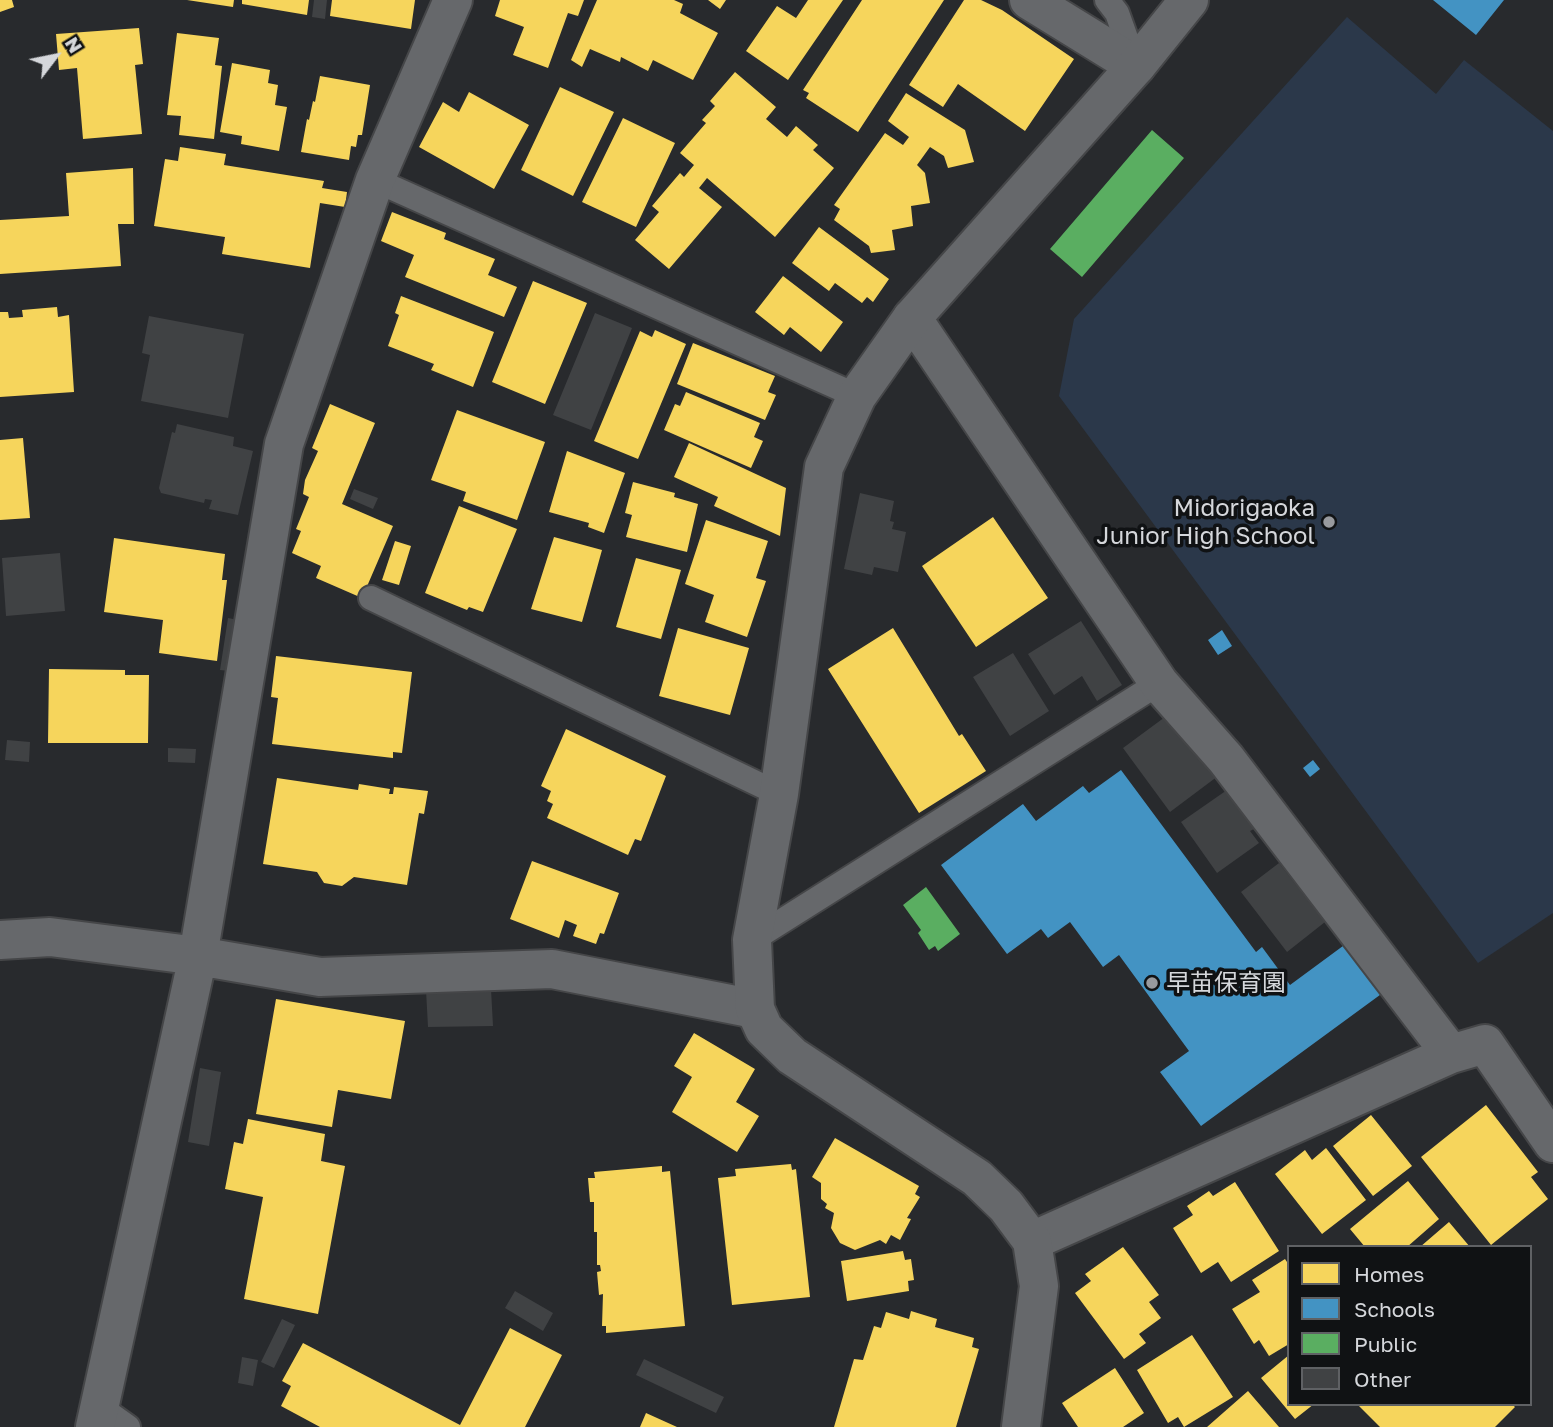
<!DOCTYPE html>
<html>
<head>
<meta charset="utf-8">
<style>
	body { margin:0 }
	#map { position:relative; width:1553px; height:1427px; overflow:hidden; background:#282a2d; font-family:"Golos Text",sans-serif }
	canvas { display:block }
	.legend { position:absolute; left:1287px; top:1245px; width:245px; height:161px; box-sizing:border-box; background:#101214; border:2px solid #5f6164; margin:0; padding:9px 12px; list-style:none; font-size:21px; color:#d5d7db }
	.legend li { display:flex; align-items:center; gap:14px; height:35px }
	.legend b { width:35px; border:2px solid #5f6164 }
	.north { position:absolute; left:21px; top:21px; width:70px; height:70px; -webkit-text-stroke:5px #101214; paint-order:stroke; rotate:58deg; font-size:19px; font-weight:700; line-height:28px; text-align:center; color:#d5d7db }
	.north::after { content:''; display:block; margin:auto; width:24px; height:32px; background:#d5d7db; clip-path:polygon(50% 0,100% 100%,50% 72%,0 100%) }
</style>
</head>
<body>
<div id="map">
<canvas width="1553" height="1427"></canvas>
<ul class="legend">
<li><b style="height:19px;background:#f6d55c"></b>Homes</li>
<li><b style="height:19px;background:#4393c3"></b>Schools</li>
<li><b style="height:19px;background:#5aae61"></b>Public</li>
<li><b style="height:19px;background:#404244"></b>Other</li>
</ul>
<div class="north">N</div>
</div>
<script>
const ctx = document.querySelector('canvas').getContext('2d');
ctx.lineJoin = 'round';
function fill(path, color) { ctx.fillStyle = color; ctx.fill(path, 'evenodd'); }
const shape = rows => new Path2D(rows.map(r => 'M' + r).join(''));
function trace(path, color, width, dash) { ctx.strokeStyle = color; ctx.lineWidth = width; ctx.lineCap = dash ? 'butt' : 'round'; ctx.setLineDash(dash || []); ctx.stroke(path); }
function write(font, color, halo, rows, align = 'center') {
  ctx.font = font + ' "Golos Text","Noto Sans JP",sans-serif'; ctx.lineWidth = 7; ctx.setLineDash([]); ctx.textBaseline = 'middle'; ctx.strokeStyle = halo; ctx.fillStyle = color; for (const [text, x, y, turn = 0] of rows) {
    ctx.save(); ctx.translate(x, y); ctx.rotate((+turn || 0) * Math.PI / 180); ctx.textAlign = isNaN(turn) ? turn : align; if (halo) ctx.strokeText(text, 0, 0); ctx.fillText(text, 0, 0); ctx.restore();
  }
}
const green = shape([
	[1347,17,1436,94,1464,60,1553,131,1553,913,1478,963,1059,396,1074,319]
]);
const homes = shape([
	[0,0,12,0,14,7,0,12],
	[187,0,234,0,233,7],
	[242,0,309,0,307,15,242,4],
	[332,0,415,0,411,29,330,16],
	[500,0,584,0,578,16,568,13,548,68,513,55,524,27,495,16],
	[597,0,674,0,683,4,680,13,718,33,693,80,653,60,648,71,621,57,620,62,590,49,582,67,571,60],
	[708,0,726,0,720,9],
	[808,0,843,0,788,80,746,51,777,6,796,18],
	[862,0,944,0,858,132,806,98,809,93,803,90],
	[964,0,981,0,1002,10,1074,59,1025,131,958,84,943,107,909,85],
	[139,28,143,64,135,65,142,134,83,139,77,68,59,70,56,34],
	[177,33,219,38,215,65,222,66,214,139,179,135,181,116,167,115],
	[232,63,270,70,268,83,278,85,275,105,287,107,279,151,241,144,242,136,220,132],
	[735,72,776,107,766,119,787,137,796,126,818,145,813,150,834,168,775,237,707,178,699,188,722,207,669,269,635,240,659,212,652,206,680,173,684,177,694,165,680,153,706,123,702,120,715,106,710,101],
	[320,76,370,85,362,135,358,135,356,147,351,146,349,160,301,152,307,119,309,120,313,101,315,102],
	[560,87,614,112,573,196,521,170],
	[469,92,529,125,494,189,419,147,443,102,459,112],
	[906,93,965,130,974,162,948,168,944,156,930,147,917,165,925,173,930,203,911,206,913,226,892,230,895,250,871,253,869,246,834,220,840,209,834,205,885,133,903,145,909,137,888,121],
	[623,118,675,143,636,227,582,202],
	[180,147,226,154,224,165,324,181,322,188,347,192,345,207,320,203,310,268,222,254,225,237,154,226,165,159,178,161],
	[133,168,134,224,118,224,121,266,0,274,0,220,69,216,66,173],
	[392,212,446,233,444,239,495,259,488,275,517,287,504,317,405,277,414,255,381,241],
	[819,227,889,279,873,302,867,297,862,303,835,283,829,291,792,263],
	[783,276,843,322,821,352,790,327,784,335,755,312],
	[533,281,587,303,545,404,492,382],
	[401,296,494,332,473,387,431,370,434,364,388,346,399,315,395,313],
	[57,307,58,317,69,315,74,392,0,397,0,312,8,312,9,318,23,317,22,310],
	[655,330,686,344,638,459,594,441,640,331,652,337],
	[693,343,775,376,768,392,776,395,765,420,677,384],
	[686,392,760,423,754,437,763,441,751,468,664,430,675,404,680,406],
	[330,404,375,423,342,504,393,526,362,598,316,578,321,566,292,553,301,531,296,529,309,497,303,494,305,480,318,451,312,448],
	[457,410,545,442,517,520,463,501,466,492,431,480],
	[23,438,30,518,0,520,0,440],
	[689,443,786,488,780,536,714,506,718,497,674,477],
	[567,451,625,473,604,533,588,527,589,523,549,512],
	[633,482,675,493,674,497,698,504,687,552,626,537,632,515,625,513],
	[459,506,517,529,483,612,469,607,467,610,425,593],
	[993,517,1048,598,976,647,922,566],
	[706,520,768,541,756,578,766,581,747,637,705,622,714,595,685,584],
	[554,537,602,550,582,622,531,609],
	[114,538,225,554,222,580,227,580,217,661,159,653,163,620,104,612],
	[395,541,411,546,399,585,382,580],
	[636,558,681,570,661,639,616,627],
	[678,628,749,648,730,715,659,696],
	[893,628,959,736,962,734,986,771,919,813,828,669],
	[276,656,412,672,402,753,393,752,393,758,272,744,278,698,271,697],
	[49,669,125,670,125,675,149,675,148,743,48,743],
	[566,729,666,776,641,841,635,839,628,855,547,818,553,804,547,801,551,791,541,786],
	[277,778,358,790,359,784,390,789,389,794,393,794,394,787,428,791,424,814,419,813,407,885,354,877,342,886,324,883,317,872,263,864],
	[532,861,619,893,604,934,600,933,596,944,573,936,577,925,565,920,559,938,510,919],
	[276,999,405,1021,391,1099,338,1090,332,1127,256,1114],
	[694,1033,755,1069,736,1102,759,1116,737,1152,672,1112,692,1077,674,1066],
	[1486,1105,1538,1172,1531,1177,1548,1199,1491,1245,1421,1157],
	[1371,1115,1412,1166,1373,1196,1333,1146],
	[248,1119,325,1134,321,1161,345,1166,318,1314,244,1299,263,1197,225,1189,234,1142,243,1144],
	[835,1138,919,1186,915,1194,920,1197,907,1218,911,1219,900,1240,891,1235,886,1244,880,1240,855,1250,840,1243,831,1228,834,1213,825,1208,827,1204,821,1199,821,1183,812,1177],
	[1326,1148,1366,1200,1322,1234,1275,1174,1305,1150,1312,1160],
	[791,1164,792,1170,796,1169,810,1297,732,1305,718,1178,736,1176,735,1169],
	[662,1166,662,1172,670,1171,685,1326,606,1333,606,1326,602,1326,603,1294,599,1295,597,1272,601,1271,600,1265,597,1265,597,1232,594,1232,594,1202,590,1202,588,1178,595,1178,594,1172],
	[1408,1181,1439,1219,1407,1247,1365,1247,1350,1229],
	[1235,1182,1279,1251,1231,1282,1218,1262,1201,1273,1173,1228,1193,1215,1187,1206,1209,1191,1213,1196],
	[1449,1222,1470,1247,1420,1247],
	[1123,1247,1159,1295,1149,1302,1161,1318,1139,1334,1146,1343,1124,1359,1075,1293,1091,1281,1085,1274],
	[903,1251,905,1260,911,1259,914,1280,908,1281,909,1291,847,1301,841,1261],
	[1285,1259,1289,1265,1289,1344,1269,1356,1259,1340,1254,1344,1232,1309,1260,1292,1252,1280],
	[911,1311,937,1319,935,1327,974,1338,972,1347,979,1349,956,1427,834,1427,854,1359,863,1360,874,1326,881,1328,886,1312,909,1319],
	[510,1328,562,1355,525,1427,320,1427,281,1406,291,1386,282,1381,303,1343,460,1425],
	[1192,1335,1233,1397,1184,1427,1178,1417,1168,1423,1137,1370],
	[1289,1355,1289,1404,1314,1404,1295,1419,1261,1378],
	[1115,1368,1144,1413,1123,1427,1078,1427,1062,1403],
	[1248,1391,1279,1427,1207,1427],
	[1357,1404,1512,1404,1515,1407,1495,1427,1380,1427],
	[646,1413,677,1427,640,1427]
]);
const schools = shape([
	[1433,0,1504,0,1476,35],
	[1222,630,1232,646,1218,655,1208,640],
	[1313,760,1320,769,1310,777,1303,768],
	[1121,770,1256,952,1262,947,1290,985,1347,943,1384,992,1201,1126,1160,1072,1189,1051,1119,955,1103,967,1070,922,1048,938,1041,929,1007,954,941,865,1023,804,1036,821,1083,786,1089,793]
]);
const public = shape([
	[1152,130,1184,158,1082,277,1050,249],
	[926,887,960,934,938,951,935,946,929,950,918,933,921,930,903,905]
]);
const building = shape([
	[314,0,327,0,325,19,312,17],
	[595,313,632,328,591,430,553,415],
	[149,316,244,334,228,418,141,401,150,355,142,353],
	[177,424,234,437,233,446,253,451,238,515,209,509,212,500,205,499,204,503,161,493,159,488,172,432,175,433],
	[354,489,378,498,373,509,350,499],
	[860,493,894,501,890,521,894,522,892,529,906,532,898,572,874,567,872,575,844,569],
	[60,553,65,611,6,616,2,558],
	[228,618,238,620,230,671,220,670],
	[1081,621,1122,685,1097,701,1082,676,1054,695,1028,654],
	[1013,653,1049,711,1010,736,973,677],
	[1165,717,1218,776,1170,812,1123,748],
	[7,740,30,742,29,762,5,760],
	[168,748,196,749,195,763,168,762],
	[1227,790,1254,829,1250,831,1259,843,1217,873,1181,822],
	[1279,863,1325,922,1287,952,1241,892],
	[491,989,493,1026,428,1027,426,990],
	[200,1068,221,1072,209,1146,188,1142],
	[515,1291,553,1313,543,1331,505,1308],
	[282,1319,295,1325,274,1368,261,1362],
	[242,1357,258,1360,253,1386,238,1383],
	[644,1359,724,1397,716,1413,636,1375]
]);
const service = shape([
	[1107,0,1117,13,1136,66],
	[375,180,857,396],
	[371,598,779,794],
	[752,940,1159,683],
	[100,1407,128,1427]
]);
const minor = shape([
	[1029,0,1136,66],
	[912,318,1159,683,1226,759,1451,1054],
	[0,940,50,937,198,956,320,977,552,969,755,1009],
	[1032,1241,1451,1054,1485,1044,1553,1143],
	[95,1427,198,956,284,444,375,180,453,0]
]);
const tertiary = shape([
	[1021,1427,1039,1286,1032,1241,1006,1206,977,1178,792,1056,764,1029,755,1009,752,940,779,794,824,467,857,396,912,318,1136,66,1189,0]
]);
const markers = [
	[1329,522,7,"#989a9e"],
	[1152,983,7,"#989a9e"]
];
const poiNames = [
	["Midorigaoka",1315,508],
	["Junior High School",1315,536],
	["早苗保育園",1166,983,"left"]
];
fill(green, '#2b384a');
fill(homes, '#f6d55c');
fill(schools, '#4393c3');
fill(public, '#5aae61');
fill(building, '#404244');
trace(service, '#454648', 28);
trace(minor, '#454648', 42);
trace(tertiary, '#454648', 42);
trace(service, '#66686b', 24);
trace(minor, '#66686b', 38);
trace(tertiary, '#66686b', 38);
for (const [x, y, r, color] of markers) { const dot = new Path2D(); dot.arc(x, y, r, 0, 2 * Math.PI); ctx.fillStyle = color; ctx.fill(dot); trace(dot, '#101214', 2.5); }
write('24px', '#d5d7db', '#101214', poiNames, 'right');
</script>
</body>
</html>
